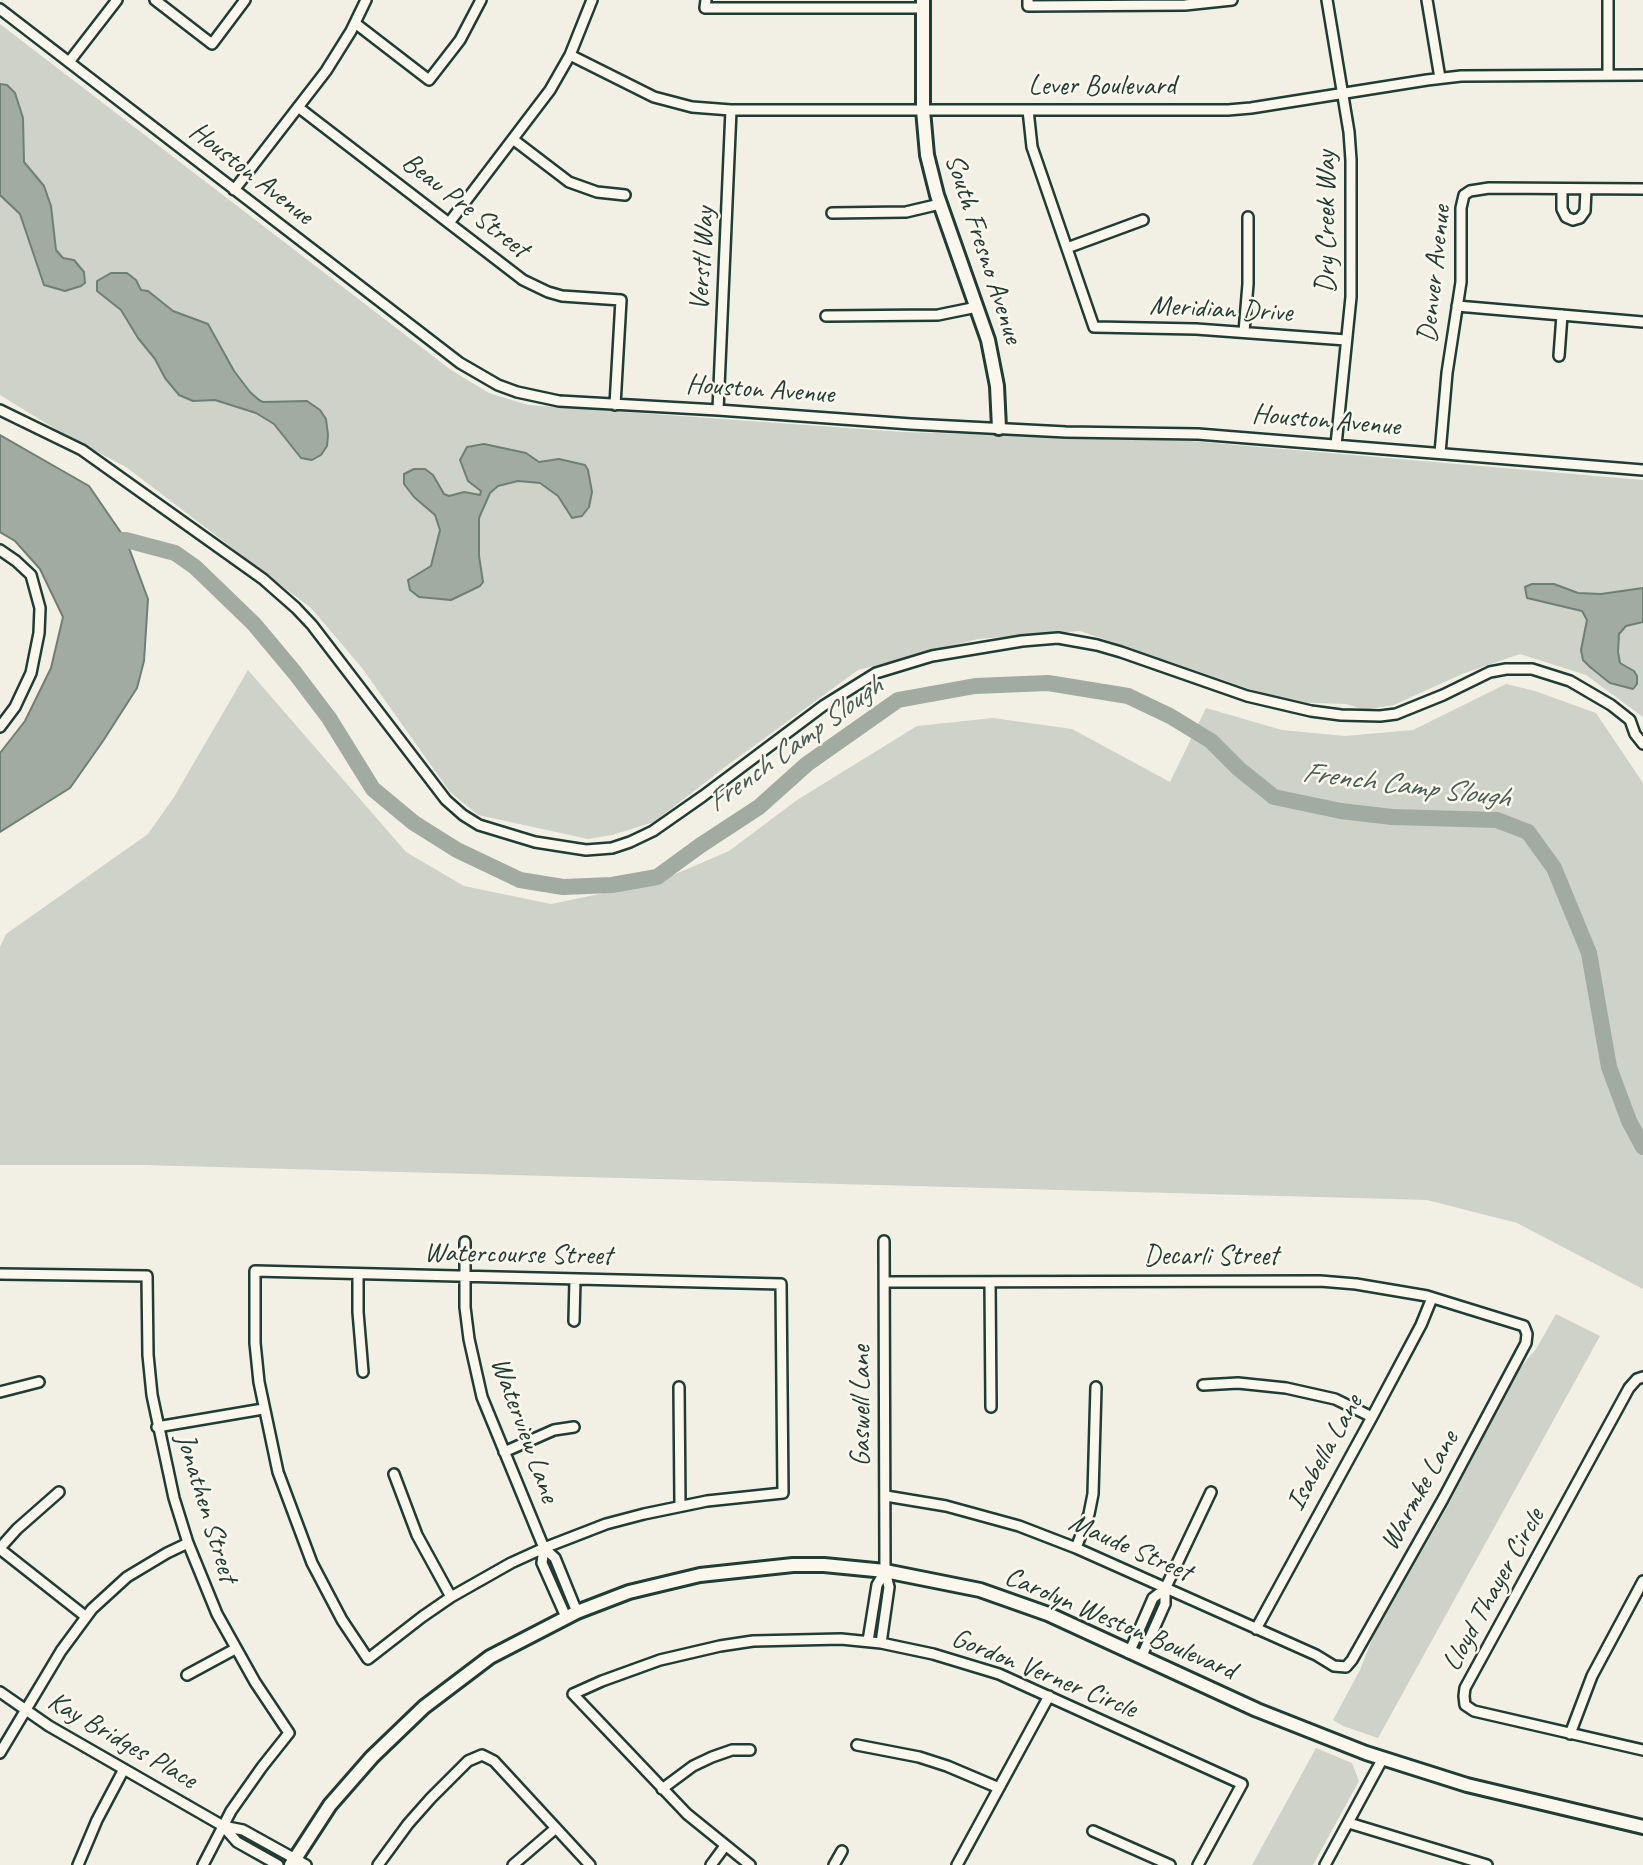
<!DOCTYPE html>
<html>
<head>
<meta charset="utf-8">
<style>
	body { margin:0 }
	canvas { display:block; background:#f2f0e5 }
</style>
</head>
<body>
<canvas width="1643" height="1865"></canvas>
<script>
const ctx = document.querySelector('canvas').getContext('2d');
ctx.lineJoin = 'round';
function fill(path, color) { ctx.fillStyle = color; ctx.fill(path, 'evenodd'); }
const shape = rows => new Path2D(rows.map(r => 'M' + r).join(''));
function trace(path, color, width, dash) { ctx.strokeStyle = color; ctx.lineWidth = width; ctx.lineCap = dash ? 'butt' : 'round'; ctx.setLineDash(dash || []); ctx.stroke(path); }
function write(font, color, halo, rows, align = 'center') {
  ctx.font = font + ' Caveat,sans-serif'; ctx.lineWidth = 5; ctx.setLineDash([]); ctx.textBaseline = 'middle'; ctx.strokeStyle = halo; ctx.fillStyle = color; for (const [text, x, y, turn = 0] of rows) {
    ctx.save(); ctx.translate(x, y); ctx.rotate((+turn || 0) * Math.PI / 180); ctx.textAlign = isNaN(turn) ? turn : align; if (halo) ctx.strokeText(text, 0, 0); ctx.fillText(text, 0, 0); ctx.restore();
  }
}
const green = shape([
	[0,24,451,370,489,393,528,405,903,432,1190,441,1643,480,1643,717,1586,675,1520,654,1462,674,1394,705,1364,710,1346,704,1288,702,1080,631,978,639,858,670,725,767,654,822,612,835,588,839,478,815,450,792,362,668,311,608,126,467,65,435,0,395],
	[248,670,406,852,464,886,551,904,657,882,729,851,797,800,917,726,993,718,1072,729,1170,782,1206,708,1282,730,1345,736,1413,730,1506,684,1535,691,1596,713,1643,783,1643,1289,1517,1223,1427,1200,143,1165,0,1165,0,947,6,934,148,834,174,797],
	[1556,1314,1600,1336,1378,1738,1343,1726,1333,1720,1360,1670,1373,1637,1450,1502,1519,1369,1536,1349],
	[1316,1748,1352,1763,1359,1781,1313,1865,1252,1865]
]);
const water = shape([
	[0,84,7,85,15,93,23,118,24,162,44,186,51,206,56,250,63,258,74,260,84,272,85,283,81,286,65,291,44,285,20,214,0,195,0,84],
	[111,273,127,273,136,280,141,290,148,291,173,311,208,324,234,371,250,392,259,400,263,402,307,401,320,410,326,419,328,435,327,446,321,455,312,460,301,458,274,424,256,413,215,400,193,401,179,395,165,378,155,359,138,338,121,310,97,291,97,281,111,273],
	[0,435,89,486,126,540,148,599,144,661,137,688,103,741,70,788,0,832,0,753,25,721,51,668,63,617,40,569,15,541,0,532,0,435],
	[484,444,526,453,539,462,559,459,585,465,588,470,592,492,589,507,582,516,572,518,558,496,540,483,518,481,498,486,490,493,479,518,479,556,483,582,480,586,451,600,419,597,410,590,408,580,431,566,440,530,435,515,414,497,404,484,404,474,414,469,425,469,433,475,444,494,449,496,464,492,480,495,481,491,468,481,460,460,467,447,484,444],
	[1532,584,1554,584,1578,593,1601,594,1643,588,1643,622,1626,626,1619,634,1618,652,1620,663,1634,671,1637,676,1637,684,1633,689,1610,683,1590,667,1583,660,1581,650,1587,620,1582,611,1527,598,1525,587,1532,584]
]);
const river = shape([
	[105,541,126,540,175,553,195,567,254,624,295,673,329,718,373,789,414,823,457,850,520,880,563,887,612,885,657,877,701,845,759,807,807,764,898,700,975,686,1048,683,1128,696,1170,716,1211,741,1239,769,1274,797,1341,811,1392,817,1497,820,1528,832,1554,868,1589,953,1609,1067,1629,1121,1643,1147]
]);
const street = shape([
	[155,0,212,44,245,0],
	[706,0,705,8,923,8],
	[1028,0,1028,6,1185,5,1232,0],
	[1327,0,1349,132,1351,160,1351,297,1336,445],
	[1427,0,1440,78],
	[0,9,460,363,498,385,517,392,559,401,718,410,911,424,1066,432,1198,434,1643,470],
	[355,23,429,80,460,40,481,0],
	[570,55,654,97,692,107,731,110,1228,110,1251,108,1427,80,1461,76,1643,75],
	[69,62,117,0],
	[1608,75,1608,0],
	[298,107,523,280,548,292,562,296,621,300,615,405],
	[1028,110,1032,147,1094,327,1196,329,1346,340],
	[514,140,569,182,597,192,625,195],
	[1562,189,1562,209,1566,217,1573,220,1580,218,1585,211,1586,189],
	[234,190,326,71,351,31,366,0],
	[832,213,906,212,940,204],
	[449,223,550,90,570,55,592,0],
	[1067,248,1143,220],
	[1457,306,1643,322],
	[826,316,938,315,977,307],
	[1244,332,1248,284,1248,217],
	[1559,356,1562,315],
	[0,410,82,450,263,579,296,608,312,625,446,800,463,815,479,825,535,842,586,850,612,848,630,842,653,831,703,796,823,706,876,673,932,656,1022,641,1058,638,1097,645,1121,652,1247,696,1311,711,1341,715,1380,716,1396,714,1443,695,1490,672,1506,669,1532,669,1570,681,1611,705,1630,720,1635,734,1643,744],
	[718,410,731,110],
	[1440,453,1447,373,1461,282,1461,208,1464,195,1470,191,1489,188,1643,189],
	[0,550,16,561,31,575,40,608,39,633,31,673,15,707,0,727],
	[465,1242,465,1307,469,1339,482,1397,544,1548,555,1558,577,1612],
	[255,1271,781,1284,783,1493,707,1501,644,1514,606,1524,544,1548,511,1563,451,1597,422,1617,368,1659,342,1620,312,1563,278,1472,259,1382,255,1343,255,1271],
	[0,1274,147,1276,148,1355,152,1395,174,1498,188,1543,217,1614,255,1682,289,1733,262,1767,231,1811,203,1865],
	[358,1274,358,1312,363,1372],
	[885,1282,1320,1281,1356,1284,1427,1296,1524,1326,1527,1334,1526,1343,1443,1499,1352,1660,1346,1667,1334,1666,1316,1655,1076,1548,1019,1526,946,1506,886,1496],
	[990,1282,991,1407],
	[574,1321,575,1279],
	[1643,1377,1637,1379,1629,1388,1465,1688,1464,1696,1465,1705,1474,1711,1643,1750],
	[1203,1385,1238,1383,1286,1388,1335,1399,1372,1417],
	[679,1387,680,1505],
	[0,1392,39,1382],
	[157,1427,263,1409],
	[504,1452,554,1430,574,1427],
	[394,1474,417,1535,451,1597],
	[0,1548,17,1529,59,1492],
	[544,1548,542,1563,566,1617],
	[1076,1548,1089,1514,1093,1494,1096,1387],
	[0,1549,85,1616],
	[1256,1629,1372,1417,1421,1325,1432,1298],
	[868,1641,877,1585,885,1571],
	[881,1643,889,1587,885,1571,884,1241],
	[1129,1653,1153,1598,1165,1589],
	[1141,1658,1165,1604,1165,1589,1211,1492],
	[187,1675,235,1649],
	[0,1692,49,1726,223,1826,243,1830,306,1865],
	[1570,1734,1592,1676,1643,1581],
	[857,1745,919,1757,947,1766,999,1788],
	[0,1753,61,1651,92,1609,127,1577,167,1553,188,1543],
	[662,1789,693,1766,712,1757,732,1750,750,1750],
	[1349,1823,1487,1865],
	[223,1826,237,1842,278,1865],
	[1093,1831,1170,1865],
	[78,1865,97,1820,124,1769],
	[378,1865,408,1824,431,1798,468,1761,482,1755,494,1761,590,1865],
	[513,1865,556,1828],
	[711,1865,725,1846],
	[750,1865,687,1814,573,1694,602,1681,660,1660,720,1646,753,1641,841,1639,881,1643,933,1654,999,1674,1242,1784,1198,1865],
	[834,1865,842,1851],
	[957,1865,1049,1696],
	[1325,1865,1383,1758]
]);
const secondary = shape([
	[923,0,923,110,927,155,937,195,988,340,997,386,999,428],
	[291,1865,330,1805,372,1757,424,1707,490,1657,577,1612,629,1592,700,1575,793,1565,824,1565,885,1571,980,1590,1048,1614,1257,1710,1366,1753,1467,1785,1643,1827]
]);
const streetNames = [
	["Lever Boulevard",1102,87],
	["Houston Avenue",251,174,38],
	["Beau Pre Street",465,206,38],
	["Dry Creek Way",1327,222,-90],
	["South Fresno Avenue",983,249,72],
	["Verstl Way",703,259,-87],
	["Denver Avenue",1435,274,-84],
	["Meridian Drive",1221,310,3],
	["Houston Avenue",760,390,4],
	["Houston Avenue",1326,421,5],
	["Watercourse Street",518,1255,1],
	["Decarli Street",1211,1257],
	["Gaswell Lane",862,1406,-90],
	["Waterview Lane",524,1430,70],
	["Isabella Lane",1325,1453,-61],
	["Warmke Lane",1420,1491,-61],
	["Jonathen Street",206,1508,73],
	["Maude Street",1130,1548,24],
	["Lloyd Thayer Circle",1494,1590,-61],
	["Carolyn Weston Boulevard",1120,1624,23],
	["Gordon Verner Circle",1044,1674,22],
	["Kay Bridges Place",122,1741,30]
];
const waterNames = [
	["French Camp Slough",795,745,-36],
	["French Camp Slough",1406,786,7]
];
fill(green, '#cfd2c8');
fill(water, '#a2aba1');
trace(water, '#6e7f75', 2);
trace(river, '#a2aba1', 16);
trace(street, '#1f3d34', 14);
trace(secondary, '#1f3d34', 18);
trace(street, '#fbf7ec', 9);
trace(secondary, '#fbf7ec', 12);
write('28px', '#1f3d34', '#fbf7ec', streetNames);
write('italic 30px', '#465e55', '#fbf7ec', waterNames);
</script>
</body>
</html>
